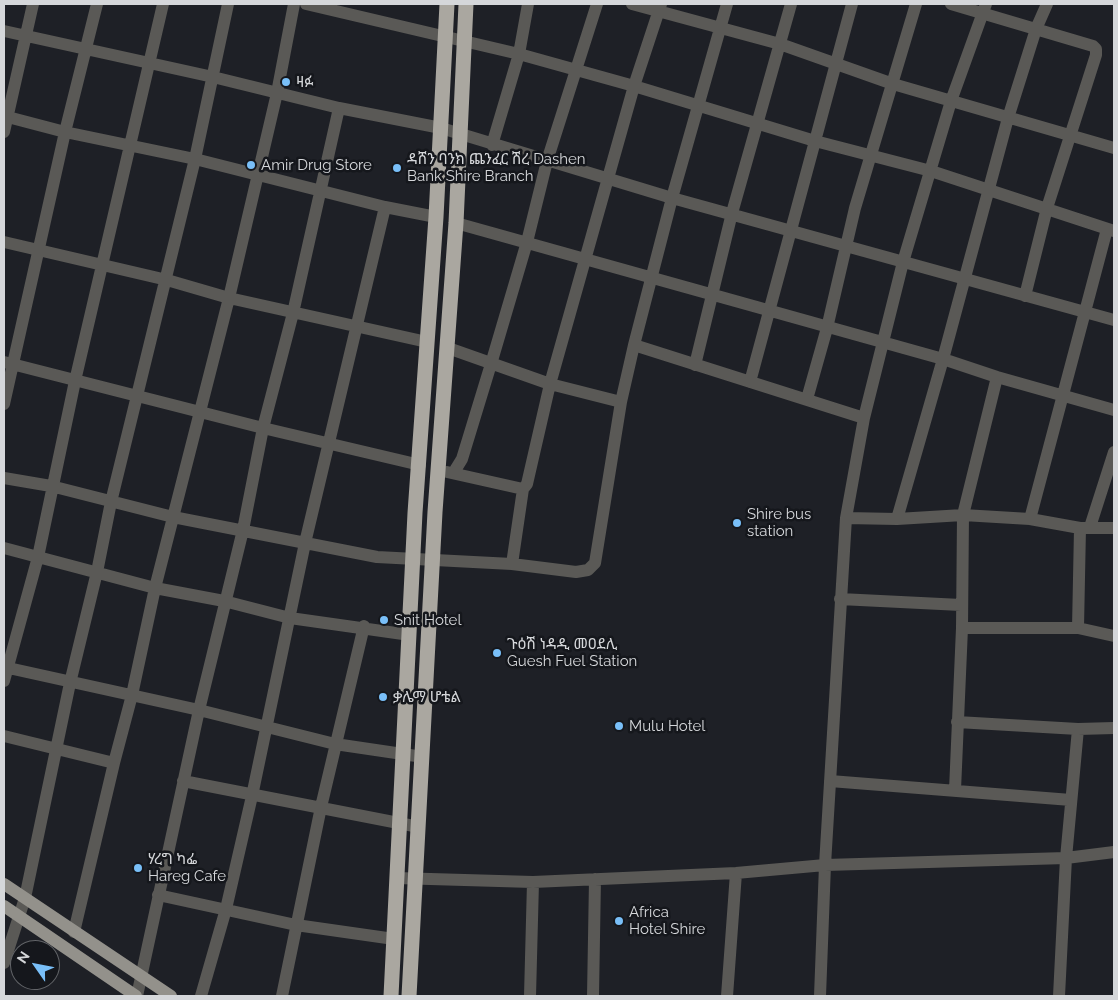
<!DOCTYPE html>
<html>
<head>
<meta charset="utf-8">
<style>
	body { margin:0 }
	#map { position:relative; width:1118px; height:1000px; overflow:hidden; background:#1e2026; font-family:Raleway,sans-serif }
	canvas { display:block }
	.frame { position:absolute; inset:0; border:5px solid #d5d7da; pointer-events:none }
	.north { position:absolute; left:10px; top:940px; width:50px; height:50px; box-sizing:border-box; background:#15171c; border:1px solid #626468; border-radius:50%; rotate:303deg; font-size:14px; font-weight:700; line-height:20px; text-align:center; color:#d5d7da }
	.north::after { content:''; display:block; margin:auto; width:18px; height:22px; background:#79bff8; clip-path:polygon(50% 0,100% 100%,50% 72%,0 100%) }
</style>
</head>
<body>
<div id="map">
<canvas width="1118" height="1000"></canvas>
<div class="frame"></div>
<div class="north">N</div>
</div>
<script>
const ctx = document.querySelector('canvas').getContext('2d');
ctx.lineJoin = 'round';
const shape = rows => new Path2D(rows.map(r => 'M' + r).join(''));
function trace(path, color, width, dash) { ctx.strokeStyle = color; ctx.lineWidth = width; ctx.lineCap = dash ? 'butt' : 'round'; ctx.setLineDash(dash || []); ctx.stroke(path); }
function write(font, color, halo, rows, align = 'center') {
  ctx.font = font + ' Raleway,"Noto Sans Ethiopic",sans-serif'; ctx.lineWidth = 5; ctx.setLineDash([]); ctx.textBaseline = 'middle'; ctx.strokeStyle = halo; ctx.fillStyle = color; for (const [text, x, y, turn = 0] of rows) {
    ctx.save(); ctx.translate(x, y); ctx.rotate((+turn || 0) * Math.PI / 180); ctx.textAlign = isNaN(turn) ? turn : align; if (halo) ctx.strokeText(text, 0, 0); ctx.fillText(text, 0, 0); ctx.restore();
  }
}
const minor = shape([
	[306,4,519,54,634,86,815,141,931,171,1114,231],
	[632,4,780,44,893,84,1114,148],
	[951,4,1093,46,1096,49,1096,55,1047,208,1025,296],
	[4,31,213,77,339,108,441,128,672,198,1114,320],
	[4,116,65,132,195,159,385,207,436,217],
	[4,132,33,4],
	[492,145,519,54,528,4],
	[456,223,943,359,997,377,1114,410],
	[4,242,167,280,229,298,427,342],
	[634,345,864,418],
	[448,348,550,384,621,402],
	[4,362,263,428,420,465],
	[695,365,732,213,791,4],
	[750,382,852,4],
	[807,399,827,328,855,208,916,4],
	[4,404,65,132,97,4],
	[447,472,523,489],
	[454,472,462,459,491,364,527,242,547,161,597,4],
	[4,478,51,486,173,517,377,557,512,564,576,572,588,570,595,563,621,402,634,345,672,198,727,4],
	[846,518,897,519,963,515,1030,519,1080,528,1114,528],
	[897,519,943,359,1008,118,1036,29,1047,4],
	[1030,519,1107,229],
	[1090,527,1114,452],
	[4,548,155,588,224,601,290,618,410,635],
	[512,564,523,489,527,484,550,384,634,86,661,4],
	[840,599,961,605],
	[962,628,1078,628,1114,636],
	[1078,628,1080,528],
	[4,667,199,710,335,744,423,757],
	[4,681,38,557,75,381,163,4],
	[957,722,1078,729,1114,728],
	[4,736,114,763],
	[183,781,419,827],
	[830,781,1071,800],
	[955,790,962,628,963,515,997,377],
	[396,878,533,882,736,873,825,865,1066,858,1114,852],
	[158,895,296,925,394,939],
	[74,932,114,763,132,695,155,588,229,298,277,93,294,4],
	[4,963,25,898,70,683,97,572,111,502,195,159,228,4],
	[137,996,199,710,243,530,263,428,293,313,339,108],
	[201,996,226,909,252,796,305,543,385,207],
	[282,996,321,807,364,626],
	[530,996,533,882],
	[593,996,595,879],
	[727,996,736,873],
	[820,996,825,865,846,518,864,418,903,262,951,101,986,4],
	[1059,996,1066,858,1078,729]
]);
const major = shape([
	[4,884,171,996],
	[4,906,136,996]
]);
const highway = shape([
	[391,996,415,513,436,217,447,4],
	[409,996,435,512,456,223,466,4]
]);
const markers = [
	[286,82,5,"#79bff8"],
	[251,165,5,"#79bff8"],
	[397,168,5,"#79bff8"],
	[737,523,5,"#79bff8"],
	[384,620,5,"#79bff8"],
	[497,653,5,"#79bff8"],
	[383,697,5,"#79bff8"],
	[619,726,5,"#79bff8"],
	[138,868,5,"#79bff8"],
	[619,921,5,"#79bff8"]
];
const poiNames = [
	["ዛፉ",296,82],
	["ዳሸን ባንክ ጨንፈር ሽረ Dashen",407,159],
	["Bank Shire Branch",407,176],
	["Amir Drug Store",261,165],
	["Shire bus",747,514],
	["station",747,531],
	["Snit Hotel",394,620],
	["ጉዕሽ ነዳዲ መዐደሊ",507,644],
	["Guesh Fuel Station",507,661],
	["ቃሌማ ሆቴል",393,697],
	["Mulu Hotel",629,726],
	["ሃረግ ካፌ",148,859],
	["Hareg Cafe",148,876],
	["Africa",629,912],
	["Hotel Shire",629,929]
];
trace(minor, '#5a5956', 12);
trace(major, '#93918b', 12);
trace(highway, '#aaa7a0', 15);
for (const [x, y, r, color] of markers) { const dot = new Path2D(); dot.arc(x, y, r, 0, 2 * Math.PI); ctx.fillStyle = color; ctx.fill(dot); trace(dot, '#15171c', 2); }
write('15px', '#d5d7da', '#15171c', poiNames, 'left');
</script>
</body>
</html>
